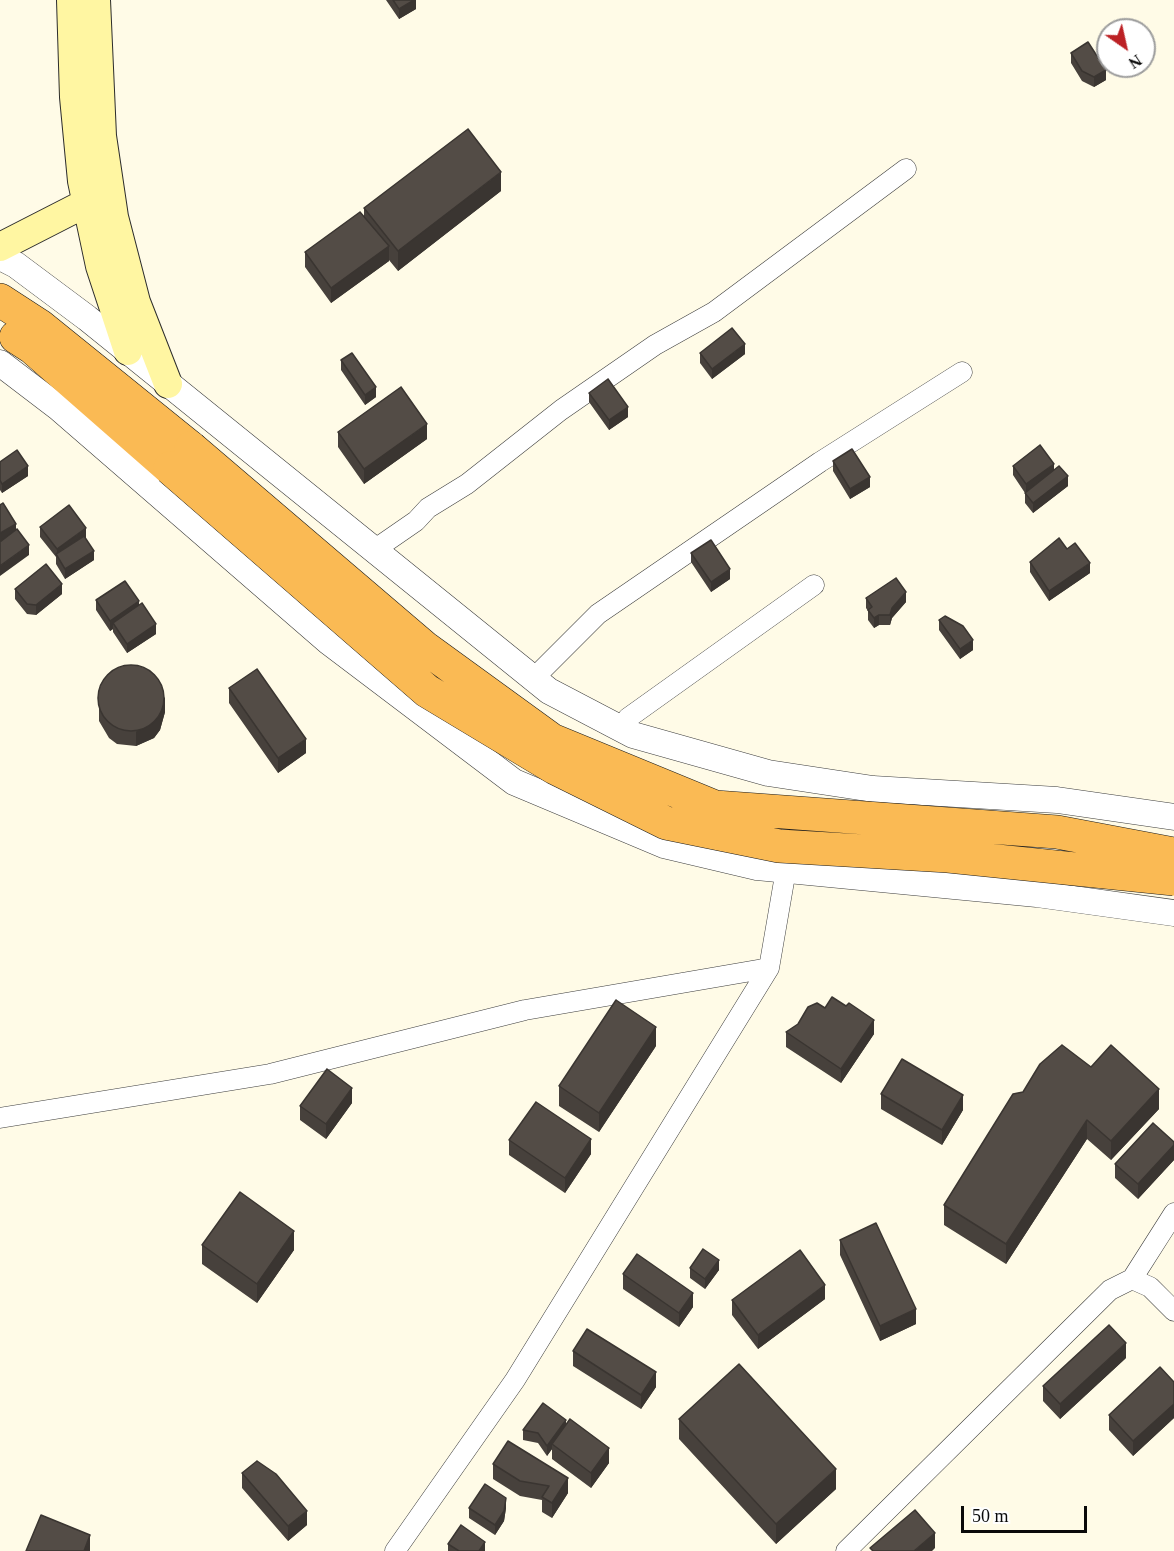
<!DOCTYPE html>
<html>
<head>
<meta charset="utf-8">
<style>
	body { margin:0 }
	#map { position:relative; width:1174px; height:1551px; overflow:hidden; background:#fffbe7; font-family:"Times New Roman",serif }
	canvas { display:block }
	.north { position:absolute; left:1096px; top:18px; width:60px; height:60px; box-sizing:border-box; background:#fff; border:2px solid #9d9d9d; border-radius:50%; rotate:146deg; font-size:16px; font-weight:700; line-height:24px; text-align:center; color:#0a0a0a }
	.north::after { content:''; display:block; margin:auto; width:21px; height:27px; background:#bc2125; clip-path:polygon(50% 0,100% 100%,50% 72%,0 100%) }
	.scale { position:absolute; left:961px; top:1506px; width:126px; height:27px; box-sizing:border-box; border:3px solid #0a0a0a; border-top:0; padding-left:8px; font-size:18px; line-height:21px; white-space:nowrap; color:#0a0a0a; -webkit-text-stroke:4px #fff; paint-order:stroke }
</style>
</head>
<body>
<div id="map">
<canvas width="1174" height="1551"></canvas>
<div class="north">N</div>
<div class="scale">50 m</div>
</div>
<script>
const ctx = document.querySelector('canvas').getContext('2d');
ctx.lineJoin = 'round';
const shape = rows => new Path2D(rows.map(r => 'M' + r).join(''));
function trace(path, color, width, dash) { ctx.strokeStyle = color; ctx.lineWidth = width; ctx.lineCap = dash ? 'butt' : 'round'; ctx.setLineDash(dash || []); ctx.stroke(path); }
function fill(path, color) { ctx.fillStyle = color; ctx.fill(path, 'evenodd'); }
const minor = shape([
	[374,550,416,521,428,508,467,484,561,410,655,345,714,312,906,169],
	[533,679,598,614,820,462,962,372],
	[617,727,621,728,628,718,814,585],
	[0,1118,270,1074,525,1010,769,968],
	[1132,1279,1174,1213],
	[395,1551,515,1380,769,968,788,858],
	[846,1551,1110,1290,1132,1279,1150,1287,1174,1311]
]);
const tertiary = shape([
	[0,257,16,265,87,318,549,691,633,735,768,773,873,789,1057,800,1174,817],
	[0,363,59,408,329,642,514,782,664,845,757,867,1037,894,1174,913]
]);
const secondary = shape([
	[71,0,74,97,82,181,100,266,128,351],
	[96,0,102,136,114,217,136,302,168,384],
	[0,247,86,203,103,198]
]);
const trunk = shape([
	[0,300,40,326,191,448],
	[16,337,33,348,170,468]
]);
const trunkBridge = shape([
	[191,448,424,647,552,740,715,807,1057,832,1174,854],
	[170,468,427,691,555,768,666,823,779,846,948,856,1174,879]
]);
const wall = shape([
	[386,0,416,0,416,9,399,19],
	[1071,53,1106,80,1094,87,1082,81,1071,63],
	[501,191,398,271,389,260,389,261,331,303,305,267,305,252,364,216,364,208],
	[700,353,745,354,712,379,700,363],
	[341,360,376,397,365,405,341,370],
	[589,393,628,417,609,430,589,402],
	[338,432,427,439,364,484,338,447],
	[833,461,870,487,850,499,833,471],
	[0,462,28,476,2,493,0,490],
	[1013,466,1054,470,1068,486,1033,513,1025,503,1025,493,1013,475],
	[40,527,85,538,94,560,65,579,56,564,56,557,40,537],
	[691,553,730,579,711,592,691,562],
	[1030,562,1090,573,1049,601,1030,572],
	[15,589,62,594,36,615,27,614,15,599],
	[866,598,906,602,892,618,890,625,879,625,874,628,868,620,868,611,866,608],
	[96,600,139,605,156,634,127,653,113,632,113,629,110,631,96,610],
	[939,620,973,650,960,659,939,630],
	[229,688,306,753,278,773,229,703],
	[99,706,165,712,160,730,154,738,136,746,117,744,109,738,99,721],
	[825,1008,874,1034,841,1083,786,1047,786,1032],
	[656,1046,599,1132,559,1106,559,1086],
	[1091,1067,1159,1109,1111,1160,1087,1139,1006,1264,944,1225,944,1205,1023,1092],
	[881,1094,963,1110,942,1145,881,1109],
	[352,1103,326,1139,300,1120,300,1106],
	[509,1140,591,1154,565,1193,509,1155],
	[1174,1142,1174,1160,1138,1199,1115,1178,1115,1164],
	[840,1240,916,1324,880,1341,840,1255],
	[202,1245,294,1250,257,1303,202,1264],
	[690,1268,719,1270,705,1289,690,1278],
	[623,1274,693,1307,679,1327,623,1289],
	[825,1299,758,1349,732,1315,732,1300],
	[573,1351,656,1387,641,1409,573,1366],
	[1126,1358,1060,1419,1043,1401,1043,1386],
	[1174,1382,1174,1418,1133,1456,1109,1430,1109,1415],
	[679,1419,836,1489,776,1544,679,1439],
	[566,1425,609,1463,591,1488,552,1459,552,1449,547,1456,538,1443,523,1440,523,1430],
	[493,1464,568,1493,552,1518,542,1512,542,1500,520,1496,493,1479],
	[242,1473,307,1525,288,1541,242,1488],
	[469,1508,506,1508,504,1521,495,1535,469,1518],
	[448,1544,485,1551,448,1551]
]);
const shadedWall = shape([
	[414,0,416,0,416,9,399,19,399,9],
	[1106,70,1106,80,1094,87,1094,77],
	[501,172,501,191,398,271,398,251],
	[389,246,389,261,331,303,331,288],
	[745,344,745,354,712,379,712,369],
	[376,387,376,397,365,405,365,395],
	[628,407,628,417,609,430,609,420],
	[427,424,427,439,364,484,364,469],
	[1054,464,1054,473,1026,494,1026,484],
	[28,466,28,476,2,493,2,484],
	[1068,476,1068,486,1033,513,1033,503],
	[870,477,870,487,850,499,850,489],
	[16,524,16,534,0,543,0,533],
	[86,528,86,538,57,557,57,549],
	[29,545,29,555,0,576,0,566],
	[94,551,94,560,65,579,65,569],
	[1090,563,1090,573,1049,601,1049,591],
	[730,569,730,579,711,592,711,582],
	[62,584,62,594,36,615,36,605],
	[906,592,906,602,892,618,890,625,890,615,892,608],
	[139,601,139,611,113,623,113,629,110,631,110,621],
	[879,615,879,625,874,628,874,618],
	[156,624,156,634,127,653,127,644],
	[973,640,973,650,960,659,960,649],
	[165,697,165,712,160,730,154,738,136,746,136,732],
	[306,739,306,753,278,773,278,758],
	[874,1020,874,1034,841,1083,841,1069],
	[656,1027,656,1046,599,1132,599,1113],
	[352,1088,352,1103,326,1139,326,1124],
	[1159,1089,1159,1109,1111,1160,1111,1141],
	[963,1095,963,1110,942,1145,942,1130],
	[1087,1120,1087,1139,1006,1264,1006,1244],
	[591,1139,591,1154,565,1193,565,1178],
	[1174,1145,1174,1160,1138,1199,1138,1184],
	[294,1231,294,1250,257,1303,257,1284],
	[719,1260,719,1270,705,1289,705,1279],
	[825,1285,825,1299,758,1349,758,1335],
	[693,1293,693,1307,679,1327,679,1313],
	[916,1309,916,1324,880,1341,880,1326],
	[1126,1343,1126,1358,1060,1419,1060,1404],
	[656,1372,656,1387,641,1409,641,1395],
	[1174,1404,1174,1418,1133,1456,1133,1441],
	[566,1420,566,1430,552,1444,552,1449,547,1456,547,1446],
	[609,1448,609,1463,591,1488,591,1473],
	[836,1469,836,1489,776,1544,776,1524],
	[568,1478,568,1493,552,1518,552,1503],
	[506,1498,506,1508,504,1521,495,1535,495,1525],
	[307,1511,307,1525,288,1541,288,1526],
	[935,1533,935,1548,932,1551,914,1551],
	[90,1535,90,1551,84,1551],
	[485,1542,485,1551,479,1551]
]);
const building = shape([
	[393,0,414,0,399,9,393,0],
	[1088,42,1106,70,1094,77,1082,71,1071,53,1088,42],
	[468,129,501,172,398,251,364,208,468,129],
	[360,212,389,246,331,288,305,252,360,212],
	[732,328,745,344,712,369,700,353,732,328],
	[352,353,376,387,365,395,341,360,352,353],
	[608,379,628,407,609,420,589,393,608,379],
	[401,387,427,424,364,469,338,432,401,387],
	[1040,445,1054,464,1026,484,1013,466,1040,445],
	[852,449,870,477,850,489,833,461,852,449],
	[17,450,28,466,2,484,0,480,0,462,17,450],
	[1059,466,1068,476,1033,503,1025,493,1059,466],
	[3,503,16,524,0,533,0,505,3,503],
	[69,505,86,528,57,549,40,527,69,505],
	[17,529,29,545,0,566,0,542,17,529],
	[84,536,94,551,65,569,56,554,84,536],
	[1059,538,1067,549,1075,543,1090,563,1049,591,1030,562,1059,538],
	[711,540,730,569,711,582,691,553,711,540],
	[46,564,62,584,36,605,27,604,15,589,46,564],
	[896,578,906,592,892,608,890,615,879,615,874,618,868,610,872,607,866,598,896,578],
	[125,581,139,601,110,621,96,600,125,581],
	[142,603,156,624,127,644,113,623,142,603],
	[945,616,963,626,973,640,960,649,939,620,945,616],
	'98 698a33 33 0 1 1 66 0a33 33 0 1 1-66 0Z',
	[257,669,306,739,278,758,229,688,257,669],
	[832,997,846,1006,849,1003,874,1020,841,1069,786,1032,798,1024,808,1007,817,1003,825,1008,832,997],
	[616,1000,656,1027,599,1113,559,1086,616,1000],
	[1062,1045,1091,1067,1111,1045,1159,1089,1111,1141,1087,1120,1006,1244,944,1205,1013,1094,1023,1092,1040,1064,1062,1045],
	[902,1059,963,1095,942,1130,881,1094,902,1059],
	[327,1069,352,1088,326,1124,300,1106,327,1069],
	[536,1102,591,1139,565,1178,509,1140,536,1102],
	[1153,1123,1174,1142,1174,1145,1138,1184,1115,1164,1153,1123],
	[240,1192,294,1231,257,1284,202,1245,240,1192],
	[876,1223,916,1309,880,1326,840,1240,876,1223],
	[703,1249,719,1260,705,1279,690,1268,703,1249],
	[800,1250,825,1285,758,1335,732,1300,800,1250],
	[637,1254,693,1293,679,1313,623,1274,637,1254],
	[1109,1325,1126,1343,1060,1404,1043,1386,1109,1325],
	[587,1329,656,1372,641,1395,573,1351,587,1329],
	[739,1364,836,1469,776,1524,679,1419,739,1364],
	[1160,1367,1174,1382,1174,1404,1133,1441,1109,1415,1160,1367],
	[543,1403,566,1420,547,1446,538,1433,523,1430,543,1403],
	[570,1419,609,1448,591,1473,552,1444,570,1419],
	[508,1441,568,1478,552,1503,542,1497,549,1486,520,1481,493,1464,508,1441],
	[257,1461,276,1474,307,1511,288,1526,242,1473,257,1461],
	[485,1484,506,1498,504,1511,495,1525,469,1508,485,1484],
	[915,1510,935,1533,914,1551,873,1551,870,1548,915,1510],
	[41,1515,90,1535,84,1551,26,1551,41,1515],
	[461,1525,485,1542,479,1551,459,1551,448,1544,461,1525]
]);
trace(minor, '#3d3d3d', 21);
trace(tertiary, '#3d3d3d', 27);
trace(secondary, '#2c2c2c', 30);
trace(trunk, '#1b1b1b', 34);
trace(minor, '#fff', 20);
trace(tertiary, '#fff', 26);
trace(secondary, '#fff6a2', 28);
trace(trunk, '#faba54', 33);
trace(trunkBridge, '#1b1b1b', 34, []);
trace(trunkBridge, '#faba54', 33);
fill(wall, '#47413c');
fill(shadedWall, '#3a3531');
fill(building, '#534c46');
trace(building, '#3a3531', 1.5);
</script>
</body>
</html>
